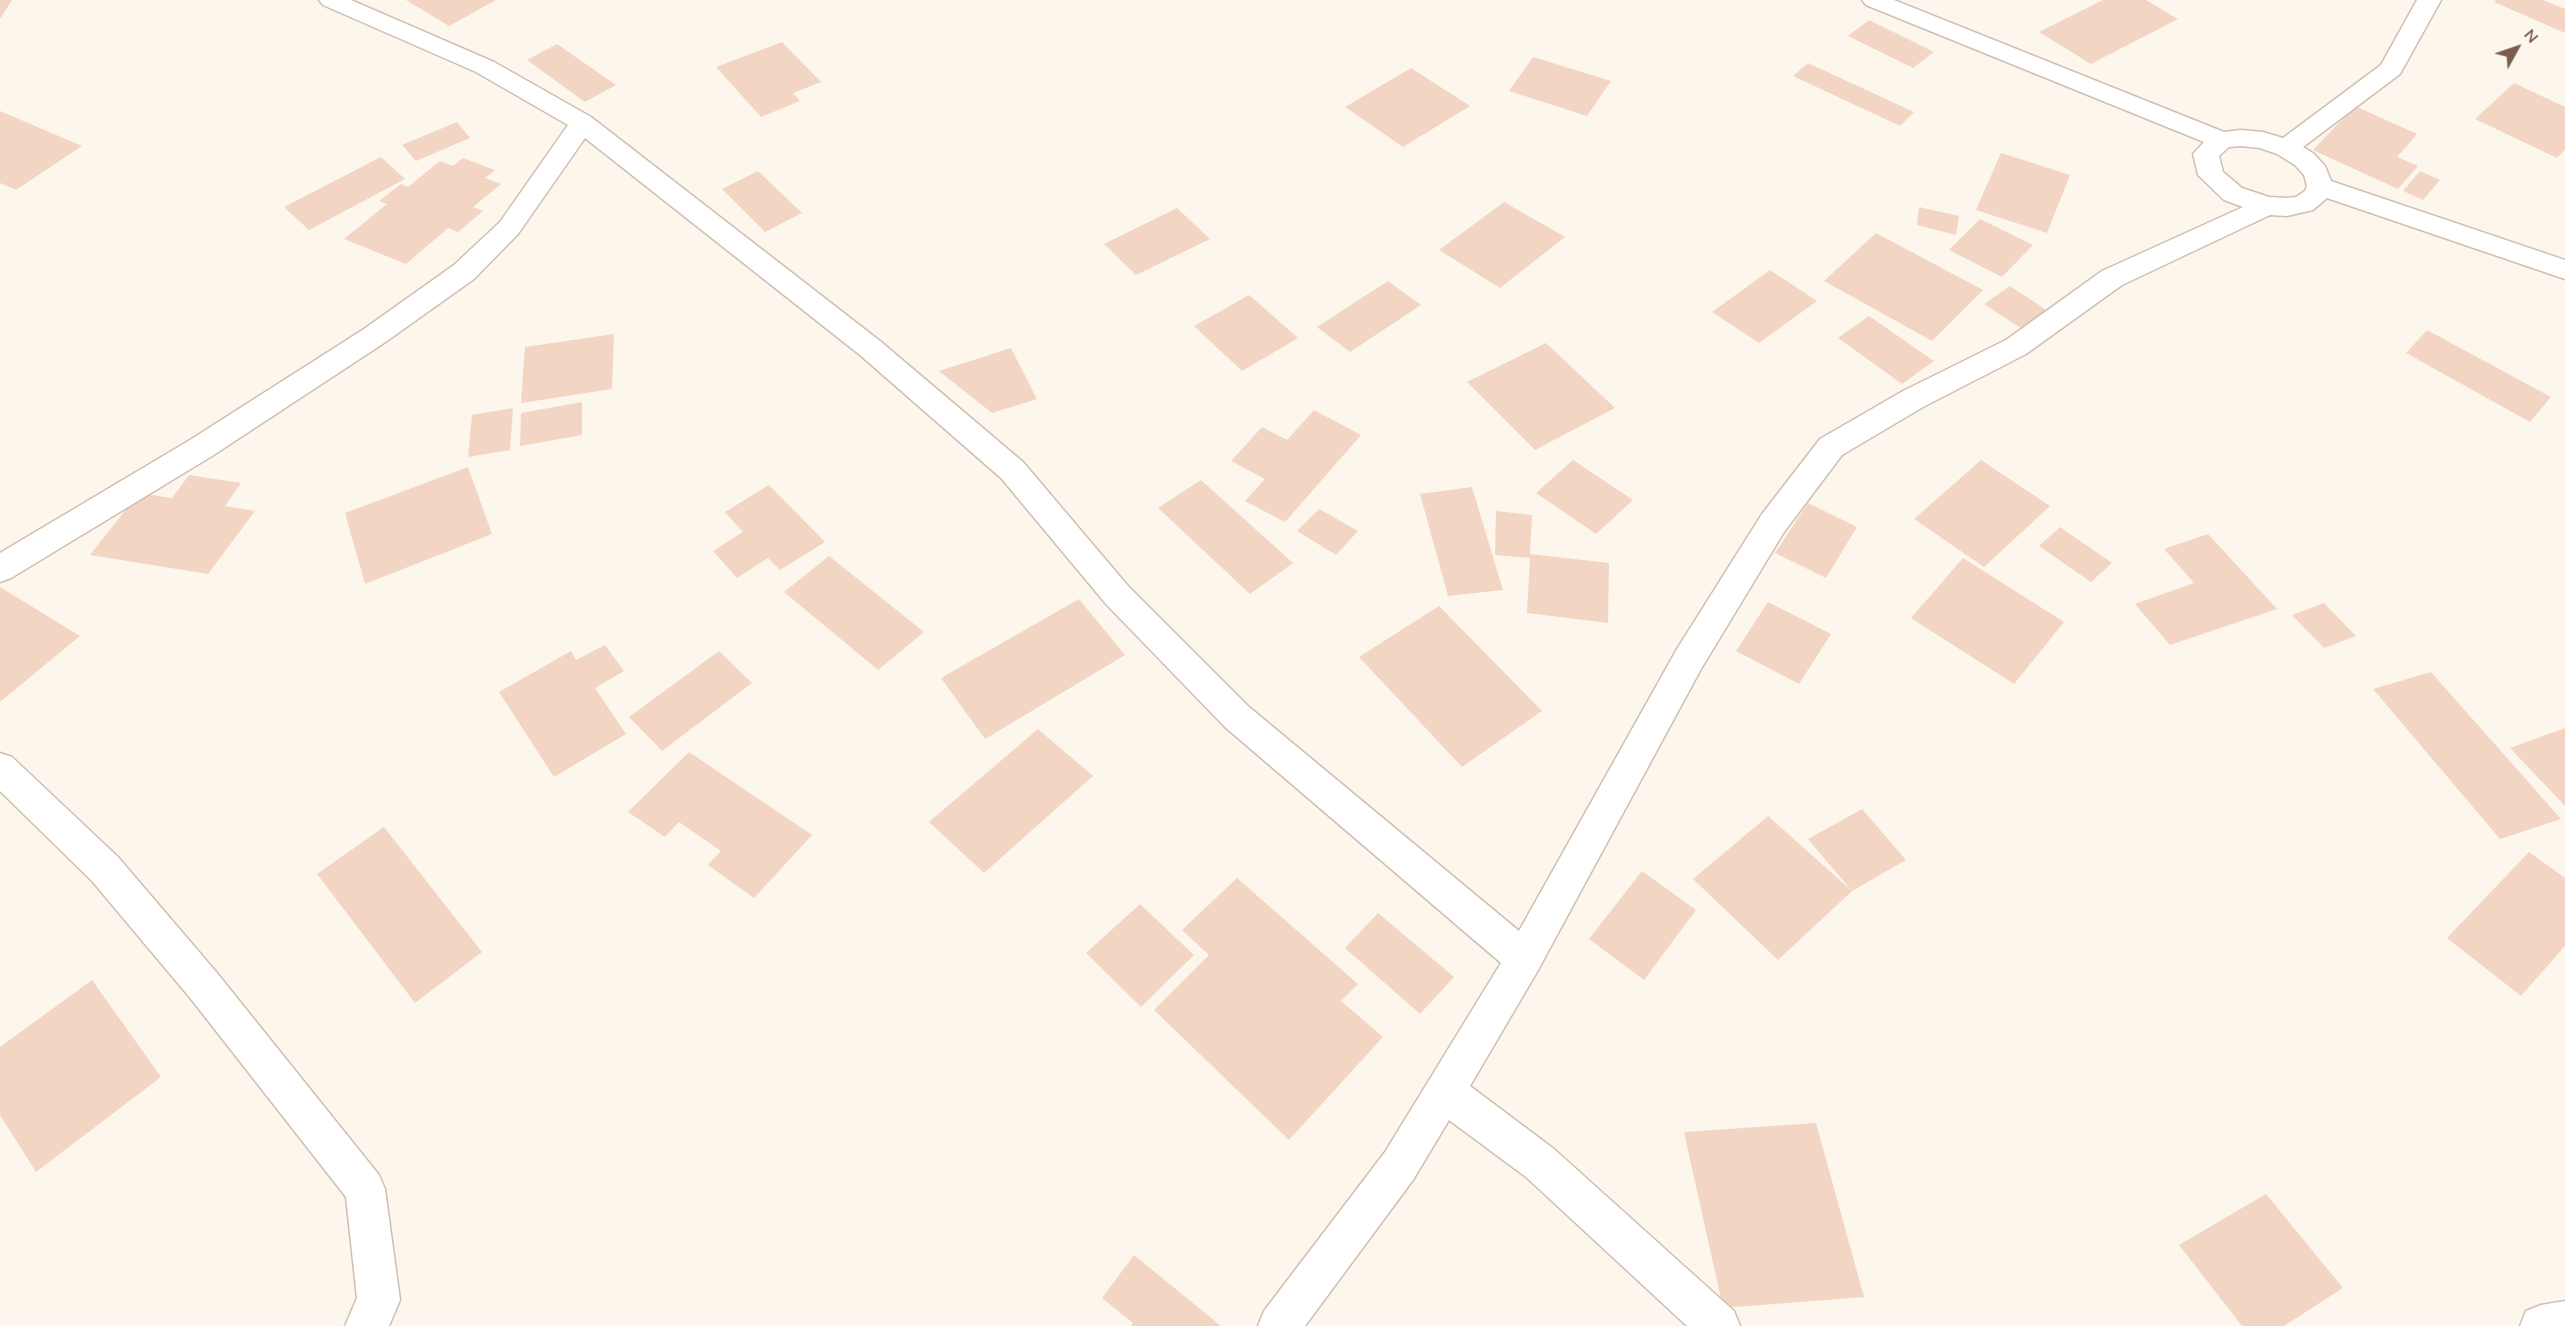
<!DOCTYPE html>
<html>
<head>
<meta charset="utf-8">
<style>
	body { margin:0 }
	#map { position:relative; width:2565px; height:1326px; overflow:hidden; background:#fdf6ec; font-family:"Nunito Sans",sans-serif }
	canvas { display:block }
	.north { position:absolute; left:2487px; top:18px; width:60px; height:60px; -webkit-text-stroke:4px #fffaf3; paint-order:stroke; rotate:50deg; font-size:16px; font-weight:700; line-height:24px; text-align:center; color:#7a5c4d }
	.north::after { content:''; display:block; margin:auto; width:21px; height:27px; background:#7a5c4d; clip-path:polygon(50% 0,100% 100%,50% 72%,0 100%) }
</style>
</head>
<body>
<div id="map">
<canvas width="2565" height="1326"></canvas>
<div class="north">N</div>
</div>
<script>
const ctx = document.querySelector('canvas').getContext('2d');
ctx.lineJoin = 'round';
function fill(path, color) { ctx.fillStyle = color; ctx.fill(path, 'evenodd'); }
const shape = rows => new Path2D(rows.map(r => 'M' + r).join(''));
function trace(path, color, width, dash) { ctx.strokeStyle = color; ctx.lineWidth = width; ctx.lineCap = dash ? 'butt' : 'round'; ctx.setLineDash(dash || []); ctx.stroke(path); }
const building = shape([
	[0,0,12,0,0,19],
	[406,0,496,0,449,26],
	[2103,0,2146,0,2178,19,2091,64,2039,32],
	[2496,0,2543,0,2565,9,2565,33,2494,2],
	[1869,20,1934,52,1913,68,1848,36],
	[782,42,821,82,793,93,800,101,761,117,716,67],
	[557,44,616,85,585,102,527,60],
	[1533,57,1611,81,1587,116,1509,91],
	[1808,63,1914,112,1900,126,1793,76],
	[1411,68,1470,106,1403,147,1345,107],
	[2514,83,2565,107,2565,150,2557,158,2475,119],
	[2355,106,2417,134,2397,157,2418,166,2398,189,2313,150],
	[0,111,82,146,16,190,0,183],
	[457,122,470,138,416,161,402,145],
	[2001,153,2070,175,2047,233,1976,210],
	[381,157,405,179,309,230,284,207],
	[463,158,495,170,485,178,501,184,473,207,483,211,458,232,448,228,406,264,344,239,387,204,379,201,401,184,408,187,440,161,453,166],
	[758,171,802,213,765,232,722,189],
	[2420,171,2440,180,2423,200,2403,191],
	[1504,202,1565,237,1500,288,1439,250],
	[1919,207,1959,216,1956,235,1917,225],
	[1177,208,1210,239,1136,275,1104,244],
	[1980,219,2033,245,2002,277,1949,250],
	[1876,233,1983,290,1932,341,1824,281],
	[1770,270,1817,301,1759,343,1712,312],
	[1388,281,1421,305,1350,352,1317,327],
	[2010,286,2048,311,2022,329,1984,304],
	[1249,295,1298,338,1242,371,1194,326],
	[1869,316,1934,361,1902,384,1838,338],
	[2427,330,2551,397,2530,422,2406,353],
	[614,334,612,389,521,403,525,347],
	[1546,343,1615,408,1535,450,1467,382],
	[1011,348,1037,399,992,413,939,371],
	[582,402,582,435,520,446,521,413],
	[513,408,510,450,468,457,472,415],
	[1314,410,1361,435,1285,522,1245,501,1265,479,1231,461,1262,427,1287,440],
	[1573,460,1633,500,1596,534,1536,493],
	[1981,460,2050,506,1984,567,1914,519],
	[468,467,492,534,365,584,345,513],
	[189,475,241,483,225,506,255,511,208,574,90,555,139,493,172,498],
	[1201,480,1293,563,1250,594,1158,508],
	[769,485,825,542,780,570,768,558,737,578,713,551,743,532,725,512],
	[1472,487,1503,590,1448,596,1420,494],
	[1808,503,1857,527,1826,578,1775,553],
	[1319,509,1358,531,1336,555,1297,531],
	[1496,511,1532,515,1530,554,1609,563,1608,623,1527,613,1530,558,1495,555],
	[2060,527,2112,563,2091,582,2039,546],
	[2208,534,2277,609,2170,645,2135,604,2194,583,2164,549],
	[829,556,924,632,878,670,784,592],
	[1963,558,2064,622,2014,684,1911,618],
	[0,587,80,636,0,702],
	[1079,599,1125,655,985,739,941,678],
	[1768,602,1831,634,1799,684,1736,651],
	[2324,603,2356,636,2324,648,2292,615],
	[1439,606,1542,711,1462,767,1359,657],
	[605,645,624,671,595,688,626,734,554,777,499,692,571,651,576,660],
	[719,651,752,683,662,751,629,717],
	[2431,672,2561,819,2500,839,2373,689],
	[2565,728,2565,806,2510,748],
	[1038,729,1093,776,984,873,929,822],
	[689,752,812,835,754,898,708,865,721,851,679,822,665,837,628,812],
	[1862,809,1906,860,1852,891,1778,960,1693,879,1768,816,1852,891,1808,839],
	[384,827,482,952,415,1003,317,874],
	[2529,852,2565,878,2565,946,2521,996,2447,938],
	[1642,871,1696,910,1644,980,1589,939],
	[1237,878,1358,984,1341,1001,1383,1037,1289,1140,1154,1010,1209,955,1182,930],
	[1140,904,1194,955,1141,1007,1086,953],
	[1378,913,1454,977,1420,1014,1345,948],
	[92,980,161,1077,36,1172,0,1115,0,1047],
	[1816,1123,1864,1297,1723,1308,1684,1132],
	[2266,1194,2343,1288,2284,1326,2242,1326,2179,1245],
	[1134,1255,1221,1326,1131,1326,1133,1323,1102,1298]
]);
const street = shape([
	[319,0,351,0,494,62,591,117,880,341,1023,462,1128,586,1249,707,1519,931,1677,649,1762,514,1820,439,1903,391,2006,340,2102,271,2243,207,2224,200,2198,175,2193,154,2204,142,1866,5,1862,0,1894,0,2224,132,2241,130,2263,132,2283,138,2381,65,2417,0,2441,0,2400,74,2303,147,2313,153,2325,166,2331,181,2565,260,2565,279,2327,198,2313,210,2287,216,2270,215,2122,285,2026,354,1923,407,1842,455,1784,532,1701,669,1537,972,1470,1086,1554,1149,1734,1311,1740,1326,1687,1326,1526,1177,1449,1120,1413,1180,1305,1326,1258,1326,1264,1311,1385,1152,1501,963,1225,727,1106,604,1001,478,860,355,585,138,518,234,474,279,384,343,212,456,11,578,0,582,0,553,190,440,364,329,454,265,500,222,568,125,476,72,323,5,319,0],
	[2241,146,2260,148,2277,154,2295,165,2304,175,2307,186,2305,191,2296,197,2287,198,2269,197,2242,188,2223,172,2219,156,2229,147,2241,146],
	[0,753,12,757,118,857,217,973,379,1175,385,1189,400,1300,389,1326,345,1326,357,1298,346,1197,191,999,92,881,0,791,0,753],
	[2565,1301,2565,1326,2520,1326,2526,1311,2541,1305,2565,1301]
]);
fill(building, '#f3d5c3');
trace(street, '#d1beb0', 3);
fill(street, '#fff');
</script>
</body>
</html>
